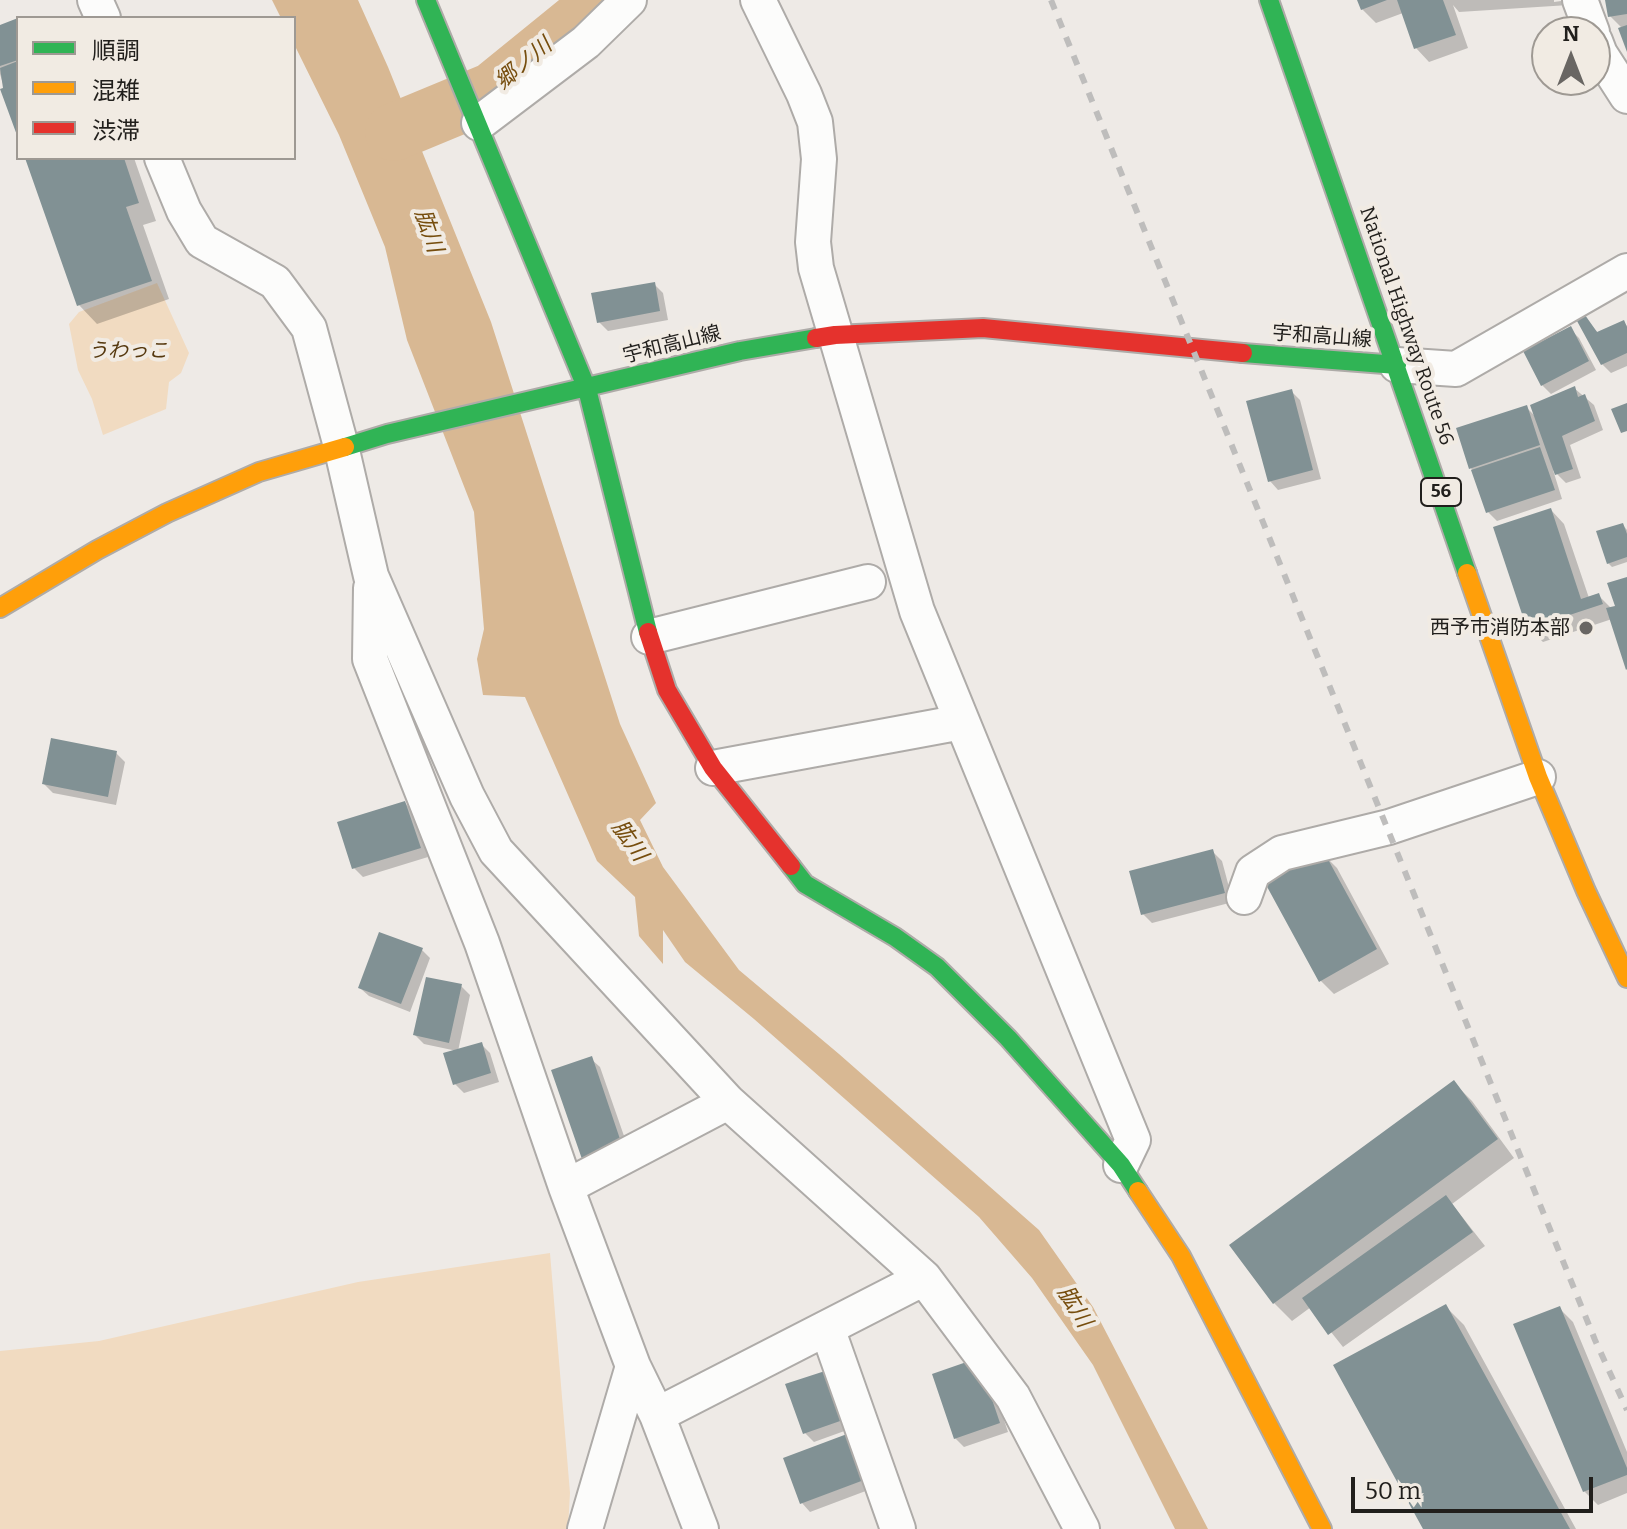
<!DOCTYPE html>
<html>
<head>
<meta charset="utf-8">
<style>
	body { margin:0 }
	#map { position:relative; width:1627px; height:1529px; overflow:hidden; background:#eeeae6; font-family:Bitter,"Noto Sans JP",serif }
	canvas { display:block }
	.legend { position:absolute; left:16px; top:16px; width:280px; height:144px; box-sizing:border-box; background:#f1ebe3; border:2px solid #9e9993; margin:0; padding:10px 14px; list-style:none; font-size:24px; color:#211f1c }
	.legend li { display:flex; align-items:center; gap:16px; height:40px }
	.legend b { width:40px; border:2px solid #9e9993 }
	.north { position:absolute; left:1531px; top:16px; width:80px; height:80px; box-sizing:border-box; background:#f1ebe3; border:2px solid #9e9993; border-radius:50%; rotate:0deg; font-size:22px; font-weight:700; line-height:32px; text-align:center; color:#211f1c }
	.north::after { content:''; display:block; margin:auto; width:28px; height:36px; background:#696663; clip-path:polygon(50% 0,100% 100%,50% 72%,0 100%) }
	.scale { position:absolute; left:1351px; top:1477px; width:242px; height:36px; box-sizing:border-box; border:4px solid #211f1c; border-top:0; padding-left:10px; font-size:24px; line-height:28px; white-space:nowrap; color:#211f1c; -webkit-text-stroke:6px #f1ebe3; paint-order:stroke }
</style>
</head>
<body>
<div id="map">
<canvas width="1627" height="1529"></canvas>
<ul class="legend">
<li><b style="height:10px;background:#30b455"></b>順調</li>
<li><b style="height:10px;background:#ff9f0a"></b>混雑</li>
<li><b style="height:10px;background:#e5322d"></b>渋滞</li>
</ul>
<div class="north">N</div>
<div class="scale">50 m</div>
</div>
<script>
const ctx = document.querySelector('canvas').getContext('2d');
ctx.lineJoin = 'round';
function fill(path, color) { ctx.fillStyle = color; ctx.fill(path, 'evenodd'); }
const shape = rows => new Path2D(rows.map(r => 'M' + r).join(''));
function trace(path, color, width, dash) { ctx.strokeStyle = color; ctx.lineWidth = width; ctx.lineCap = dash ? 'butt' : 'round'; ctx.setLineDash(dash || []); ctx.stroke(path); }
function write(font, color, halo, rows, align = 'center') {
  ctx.font = font + ' Bitter,"Noto Sans JP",serif'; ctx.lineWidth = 8; ctx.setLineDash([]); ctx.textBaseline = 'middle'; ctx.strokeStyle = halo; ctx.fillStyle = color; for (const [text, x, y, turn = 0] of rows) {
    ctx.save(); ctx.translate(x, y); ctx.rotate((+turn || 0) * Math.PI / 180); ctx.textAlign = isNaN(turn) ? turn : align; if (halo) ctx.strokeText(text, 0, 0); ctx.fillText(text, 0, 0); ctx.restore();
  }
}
const green = shape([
	[157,283,189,353,181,373,169,382,166,409,103,435,92,399,78,370,69,324,79,312],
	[550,1253,570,1493,568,1529,0,1529,0,1351,99,1341,358,1282]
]);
const water = shape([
	[272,0,358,0,388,67,491,322,620,724,656,803,640,820,663,867,739,970,839,1054,1039,1230,1093,1307,1208,1529,1175,1529,1093,1365,1032,1278,979,1217,754,1019,685,962,663,930,663,964,639,936,635,897,597,861,525,697,483,695,477,659,484,629,474,512,407,340,385,247,339,135,294,44,294,18,281,18]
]);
const shadow = shape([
	[1359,0,1554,0,1554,2,1568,0,1569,5,1459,12,1453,5,1468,48,1429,62,1416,48,1403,13,1376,23,1362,9],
	[1608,0,1627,0,1627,47,1622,28,1610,16],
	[18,20,18,133,0,74,0,27],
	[27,158,134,158,156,221,143,225,169,299,97,324,79,305],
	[654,284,663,293,668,320,608,331,599,322],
	[1585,318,1599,334,1623,322,1627,326,1627,366,1611,373,1602,364],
	[1570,329,1579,338,1596,370,1551,394,1542,385],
	[1574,388,1594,405,1603,430,1570,445,1581,478,1566,483,1553,470,1562,499,1497,521,1488,512,1471,468,1526,407,1537,418],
	[1291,391,1300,400,1321,479,1278,490,1270,481],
	[1551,510,1564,524,1589,598,1598,595,1612,609,1617,607,1627,579,1627,665,1612,619,1543,642,1529,628],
	[1623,525,1627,530,1627,562,1612,567,1608,563],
	[116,753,125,762,116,805,53,793,44,784],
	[405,803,414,812,428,857,363,877,354,868],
	[1213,852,1222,861,1233,902,1152,923,1143,914],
	[1323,854,1337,868,1389,964,1334,994,1320,980],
	[421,949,430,958,410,1012,369,996,360,988],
	[461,986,470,995,458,1051,481,1044,490,1053,499,1082,464,1093,455,1084,457,1051,424,1044,415,1035],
	[591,1059,600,1067,631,1156,593,1169],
	[1454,1083,1472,1101,1514,1158,1452,1204,1485,1246,1343,1347,1311,1307,1292,1321,1274,1303],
	[1445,1306,1464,1325,1576,1529,1425,1529],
	[1559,1308,1573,1322,1627,1452,1627,1493,1598,1505,1584,1491],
	[987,1369,1008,1432,964,1447,955,1438],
	[824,1373,850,1429,814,1442,805,1433],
	[855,1446,871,1489,810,1512,802,1503]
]);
const river = shape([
	[394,132,493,91,594,9,601,0]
]);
const building = shape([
	[1357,0,1387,0,1361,10],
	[1397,0,1443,0,1456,35,1414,49],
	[1605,0,1627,0,1627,14,1608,17],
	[18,18,18,60,0,66,0,25],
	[1627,25,1627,52,1618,28],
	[18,61,18,138,0,89,3,88,0,68],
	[25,158,124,158,139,203,126,207,152,281,77,306],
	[655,282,660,311,597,323,591,293],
	[1585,315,1597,332,1624,320,1627,327,1627,353,1601,365,1577,321],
	[1571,326,1589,361,1541,386,1523,351],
	[1575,386,1578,397,1585,394,1595,421,1562,436,1573,469,1555,475,1530,405],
	[1292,389,1313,470,1268,482,1246,401],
	[1627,403,1627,431,1621,433,1611,409],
	[1527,405,1540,445,1469,469,1456,428],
	[1540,447,1555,490,1486,513,1471,470],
	[1551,508,1581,599,1599,593,1603,604,1527,629,1493,527],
	[1623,523,1627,534,1627,557,1607,564,1596,531],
	[1627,577,1627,669,1626,670,1606,608,1615,606,1607,583],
	[51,738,117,751,108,797,42,784],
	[405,801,421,848,352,869,337,822],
	[1213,849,1225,893,1141,915,1129,871],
	[1324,852,1377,949,1319,982,1265,883],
	[379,932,423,948,401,1004,358,988],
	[426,977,462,984,449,1043,413,1035],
	[482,1042,491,1073,453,1085,443,1053],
	[592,1056,623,1148,583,1162,551,1070],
	[1454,1080,1498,1139,1273,1304,1229,1245],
	[1446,1195,1473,1232,1328,1335,1302,1298],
	[1446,1304,1570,1529,1423,1529,1333,1365],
	[1560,1306,1627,1468,1627,1475,1583,1492,1513,1324],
	[978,1358,1000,1423,954,1439,932,1374],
	[825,1371,843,1420,803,1434,785,1384],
	[847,1434,864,1480,800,1504,783,1458]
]);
const street = shape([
	[95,0,103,18],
	[758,0,804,94,815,122,819,159,813,242,816,268,917,611,1133,1140,1121,1165],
	[1580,0,1592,32],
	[1595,41,1600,54,1627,96],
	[479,123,586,42,629,0],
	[162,158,184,211,202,241,275,282,309,328,341,446,371,576,467,796,496,851,728,1102,924,1278,1013,1397,1082,1529],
	[1397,365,1456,369,1627,271],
	[371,588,370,659,482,943,566,1187,633,1366,657,1415,701,1529],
	[649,637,868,582],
	[713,768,962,722],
	[1244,897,1253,872,1282,853,1389,827,1538,777],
	[566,1187,728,1102],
	[827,1328,898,1529],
	[657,1415,924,1278],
	[585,1529,633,1366]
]);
const fast = shape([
	[426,0,587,389,648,632],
	[1269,0,1467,573],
	[1243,353,1397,365],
	[345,447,387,434,740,351,816,338],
	[791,866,805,884,895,937,937,967,1008,1038,1121,1165,1138,1191]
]);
const slow = shape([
	[1467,573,1538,777,1586,891,1627,978],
	[0,608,97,550,167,513,259,472,345,447],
	[1138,1191,1181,1256,1322,1529]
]);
const jam = shape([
	[816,338,835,335,983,328,1243,353],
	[648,632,667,690,713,768,791,866]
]);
const rail = shape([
	[1051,0,1595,1340,1627,1410]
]);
const markers = [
	[1586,628,8,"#696663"]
];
const shields = [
	[1441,492,40]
];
const shieldNames = [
	["56",1441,492]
];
const streetNames = [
	["National Highway Route 56",1406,326,71],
	["宇和高山線",1322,337,4],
	["宇和高山線",672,345,-14]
];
const parkNames = [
	["うわっこ",128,351]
];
const poiNames = [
	["西予市消防本部",1570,628]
];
const waterNames = [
	["郷ノ川",524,64,-40],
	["肱川",428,231,71],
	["肱川",629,841,55],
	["肱川",1074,1307,58]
];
fill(green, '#f1dbc1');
fill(water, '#d8b893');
fill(shadow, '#0003');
trace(river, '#d8b893', 58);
fill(building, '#819194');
trace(street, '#aeaba8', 38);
trace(fast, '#aeaba8', 22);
trace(slow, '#aeaba8', 22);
trace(jam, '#aeaba8', 22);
trace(street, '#fcfcfb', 34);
trace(fast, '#30b455', 18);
trace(slow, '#ff9f0a', 18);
trace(jam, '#e5322d', 18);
trace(rail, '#bebdbc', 6, [10, 10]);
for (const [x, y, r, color] of markers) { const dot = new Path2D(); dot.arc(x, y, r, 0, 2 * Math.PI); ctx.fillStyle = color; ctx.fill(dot); trace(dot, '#f1ebe3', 3); }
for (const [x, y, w] of shields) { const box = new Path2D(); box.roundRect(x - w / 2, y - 14, w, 28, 6); ctx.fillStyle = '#f1ebe3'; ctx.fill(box); trace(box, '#211f1c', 2); }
write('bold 18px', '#211f1c', null, shieldNames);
write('20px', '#211f1c', '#f1ebe3', streetNames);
write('italic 20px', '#55380e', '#f1ebe3', parkNames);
write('20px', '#211f1c', '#f1ebe3', poiNames, 'right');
write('italic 22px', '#764d0d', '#f1ebe3', waterNames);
</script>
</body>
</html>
